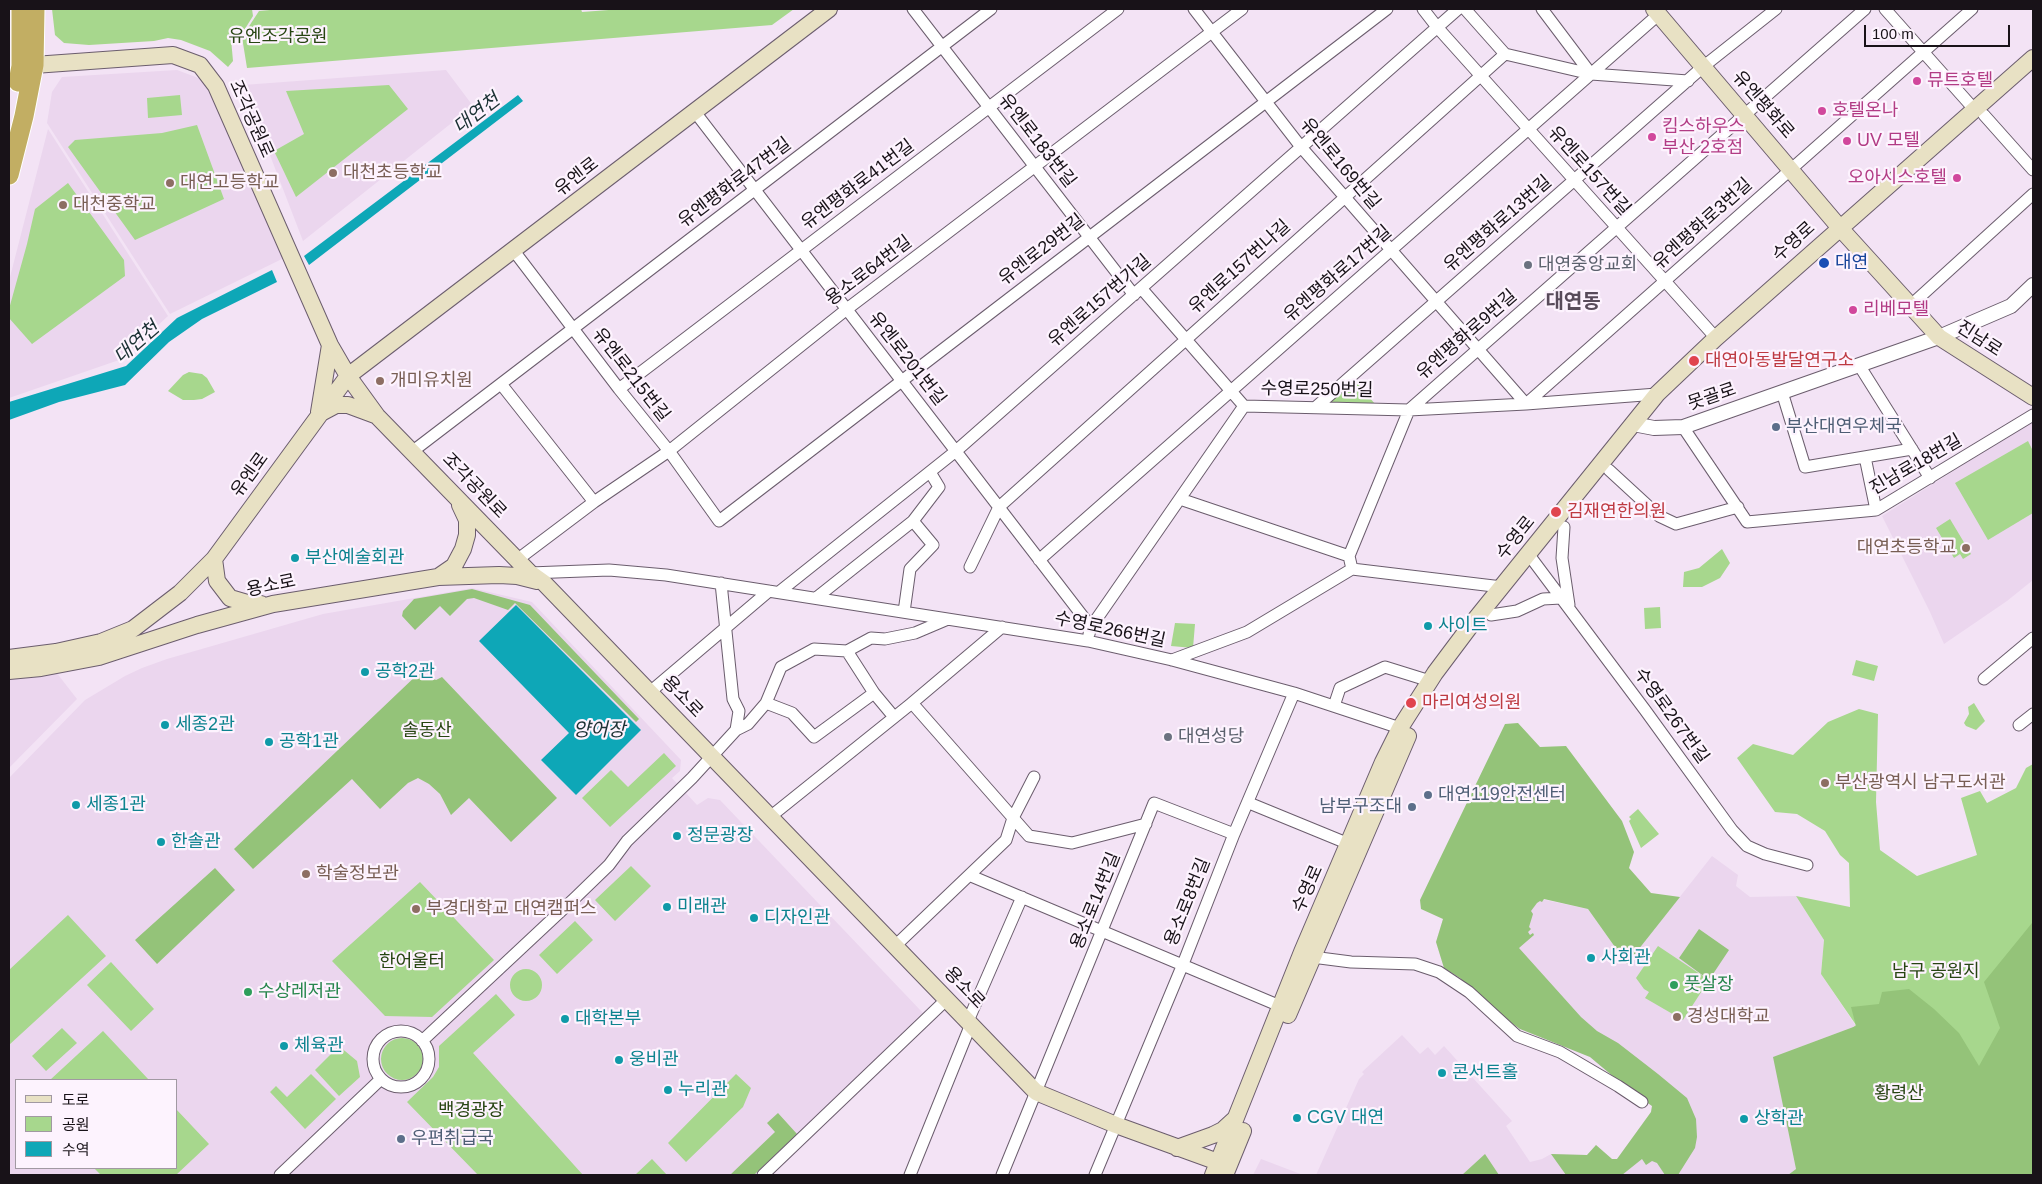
<!DOCTYPE html>
<html>
<head>
<meta charset="utf-8">
<style>
	body { margin:0 }
	#map { position:relative; width:2042px; height:1184px; overflow:hidden; background:#f3e3f5; font-family:Helvetica,"Noto Sans KR",sans-serif }
	canvas { display:block }
	.frame { position:absolute; inset:0; border:10px solid #181218; pointer-events:none }
	.legend { position:absolute; left:15px; top:1079px; width:162px; height:90px; box-sizing:border-box; background:#fdf3fe; border:1px solid #a199a2; margin:0; padding:6px 9px; list-style:none; font-size:15px; color:#181218 }
	.legend li { display:flex; align-items:center; gap:10px; height:25px }
	.legend b { width:25px; border:1px solid #a199a2 }
	.scale { position:absolute; left:1864px; top:25px; width:146px; height:22px; box-sizing:border-box; border:2px solid #181218; border-top:0; padding-left:6px; font-size:15px; line-height:18px; white-space:nowrap; color:#181218; -webkit-text-stroke:4px #fdf3fe; paint-order:stroke }
</style>
</head>
<body>
<div id="map">
<canvas width="2042" height="1184"></canvas>
<div class="frame"></div>
<ul class="legend">
<li><b style="height:6px;background:#e8e1c4"></b>도로</li>
<li><b style="height:14px;background:#a7d78d"></b>공원</li>
<li><b style="height:14px;background:#0ea7b7"></b>수역</li>
</ul>
<div class="scale">100 m</div>
</div>
<script>
const ctx = document.querySelector('canvas').getContext('2d');
ctx.lineJoin = 'round';
function fill(path, color) { ctx.fillStyle = color; ctx.fill(path, 'evenodd'); }
const shape = rows => new Path2D(rows.map(r => 'M' + r).join(''));
function trace(path, color, width, dash) { ctx.strokeStyle = color; ctx.lineWidth = width; ctx.lineCap = dash ? 'butt' : 'round'; ctx.setLineDash(dash || []); ctx.stroke(path); }
function write(font, color, halo, rows, align = 'center') {
  ctx.font = font + ' Helvetica,"Noto Sans KR",sans-serif'; ctx.lineWidth = 4.5; ctx.setLineDash([]); ctx.textBaseline = 'middle'; ctx.strokeStyle = halo; ctx.fillStyle = color; for (const [text, x, y, turn = 0] of rows) {
    ctx.save(); ctx.translate(x, y); ctx.rotate((+turn || 0) * Math.PI / 180); ctx.textAlign = isNaN(turn) ? turn : align; if (halo) ctx.strokeText(text, 0, 0); ctx.fillText(text, 0, 0); ctx.restore();
  }
}
const built = shape([
	[177,70,201,79,215,95,286,257,170,314,47,123,52,92,62,77],
	[446,70,473,106,303,241,243,85],
	[48,129,168,316,122,359,9,398,9,281],
	[2033,421,2033,580,2007,601,1944,644,1930,612,1882,516],
	[472,588,532,602,681,760,680,771,672,778,697,805,708,798,720,800,923,1013,757,1175,9,1175,9,778,85,700,125,676,142,668,167,659,323,614],
	[16,1080,176,1080,176,1168,16,1168],
	[56,672,77,699,9,768,9,680],
	[1712,856,1738,875,1736,886,1750,897,1796,896,1824,940,1821,974,1856,1026,1774,1057,1796,1169,1788,1175,1316,1175,1359,1079,1364,1074,1362,1072,1402,1035,1420,1054,1428,1047,1435,1055,1444,1046,1512,1121,1506,1126,1530,1162,1542,1159,1551,1154,1587,1155,1596,1145,1612,1159,1617,1159,1651,1112,1652,1106,1649,1103,1633,1093,1590,1057,1520,1029,1491,1008,1460,978,1444,968,1436,942,1455,881,1588,909,1627,964],
	[1261,1159,1303,1175,1253,1175]
]);
const green = shape([
	[52,9,252,9,253,16,243,32,231,39,233,61,228,67,210,51,181,40,168,38,154,41,89,45,64,43,55,35],
	[281,9,581,9,582,12,622,9,794,9,772,25,247,68,242,37,259,11],
	[389,85,408,109,296,197,274,151,304,134,286,91],
	[180,95,182,115,148,118,147,98],
	[197,125,224,199,135,240,68,147,75,140,162,133],
	[68,183,124,260,125,276,32,344,9,318,9,309,27,244,35,209],
	[189,372,202,374,207,378,215,392,202,399,194,400,183,400,168,391,183,375],
	[1354,379,1375,404,1326,403],
	[2028,441,2033,451,2033,513,1988,540,1955,483],
	[1950,519,1971,554,1963,559,1960,554,1954,558,1936,528],
	[1722,549,1730,563,1720,578,1702,587,1683,587,1684,572,1699,568],
	[1660,607,1661,628,1645,629,1644,608],
	[1175,623,1195,624,1193,648,1171,646],
	[1856,660,1878,666,1874,681,1852,675],
	[1974,703,1985,721,1976,730,1966,726,1964,723,1969,714,1968,707],
	[1859,709,1878,714,1876,802,1880,850,1917,876,1977,855,1961,798,1980,791,1987,803,2016,788,2026,768,2033,764,2033,1175,1823,1175,1797,1072,1856,1025,1821,974,1824,940,1796,896,1850,907,1849,863,1840,855,1825,831,1797,814,1775,812,1737,758,1753,744,1793,755,1828,722],
	[664,753,676,766,610,827,582,798,611,770,628,787],
	[1638,809,1659,834,1641,848,1629,821,1631,819,1629,817],
	[631,866,651,886,615,921,595,900],
	[420,882,494,960,432,1017,385,1016,332,961],
	[68,915,106,956,9,1045,9,970],
	[575,921,593,940,557,974,539,955],
	[1658,946,1709,980,1683,1020,1645,998,1649,992,1644,989,1636,978],
	[111,962,154,1009,131,1031,87,985],
	'510 985a16 16 0 1 1 32 0a16 16 0 1 1-32 0Z',
	[496,994,515,1015,473,1053,583,1175,478,1175,407,1102,433,1077,439,1067,439,1046],
	[62,1028,77,1043,46,1071,32,1056],
	[103,1031,149,1080,50,1080],
	'381 1059a21 21 0 1 1 42 0a21 21 0 1 1-42 0Z',
	[339,1046,357,1061,360,1077,339,1096,315,1070],
	[311,1074,336,1099,305,1129,270,1092,276,1086,287,1097],
	[736,1074,751,1088,743,1107,686,1162,668,1143],
	[176,1109,209,1144,176,1175,101,1175,94,1168,176,1168],
	[652,1159,667,1175,635,1175]
]);
const forest = shape([
	[472,589,530,605,639,719,636,722,515,603,508,610,474,598,467,599,450,616,440,606,415,630,402,616,403,611,414,599],
	[420,672,436,680,442,677,557,798,511,842,469,798,451,815,440,794,429,784,418,778,408,783,380,809,352,779,253,869,234,849],
	[1518,723,1540,747,1566,746,1622,821,1634,852,1629,868,1651,893,1680,897,1627,964,1588,909,1544,899,1542,902,1540,901,1537,903,1531,911,1533,914,1529,927,1531,929,1528,932,1530,935,1533,933,1534,935,1519,948,1581,1017,1597,1031,1618,1043,1658,1074,1687,1098,1696,1119,1697,1137,1695,1148,1678,1175,1665,1175,1657,1163,1652,1161,1646,1165,1642,1159,1622,1175,1566,1175,1551,1154,1587,1155,1596,1145,1612,1159,1617,1159,1651,1112,1652,1106,1633,1093,1590,1057,1520,1029,1491,1008,1460,978,1444,968,1436,942,1443,919,1421,909,1420,900,1431,877,1505,724],
	[215,868,235,890,157,964,135,940],
	[2032,923,2033,1175,1788,1175,1796,1169,1773,1057,1856,1026,1851,1007,1879,1004,1882,992,1909,989,1934,1009,1959,1033,1979,1066,2000,1028,1984,982],
	[1699,929,1729,950,1709,980,1679,958],
	[778,1113,797,1134,754,1175,730,1175,775,1132,767,1123],
	[1485,1154,1499,1175,1462,1175]
]);
const water = shape([
	[518,95,523,101,309,265,304,256],
	[272,270,277,282,202,319,169,342,125,385,59,402,9,420,9,402,126,366,177,318],
	[516,605,641,730,576,795,541,760,569,733,479,641]
]);
const minor = shape([
	[913,9,1134,295],
	[1194,9,1301,147,1526,404,1972,9],
	[1423,9,1437,27,1716,338],
	[1465,9,1505,54,1591,74,1688,81],
	[1542,9,1591,74],
	[1885,9,1974,109],
	[695,112,1091,627],
	[1984,115,2033,170],
	[514,251,619,389,669,451,719,521,1387,9],
	[1141,288,1244,406],
	[1911,305,2033,194],
	[1859,365,1930,478],
	[501,384,594,502],
	[619,389,1118,9],
	[1782,392,1805,467,1912,449],
	[1244,406,1409,410,1526,404,1657,394],
	[1316,407,1704,66,1776,9],
	[1683,427,1747,522,1876,510,2033,415],
	[413,451,991,9],
	[1865,457,1876,510],
	[1609,470,1659,516,1676,524,1738,507],
	[1180,499,1349,556],
	[1564,527,1562,558,1569,605],
	[1529,555,1645,710,1732,830,1747,846,1765,854,1807,865],
	[517,560,594,502,669,451,847,309,1242,9],
	[1039,560,1659,14],
	[970,567,999,507,1505,54],
	[1352,569,1349,556,1409,410,1865,9],
	[530,573,609,570,666,575,1088,641,1172,660,1294,693,1400,728],
	[721,583,733,699,739,711,736,730],
	[779,592,956,451,1458,9],
	[816,598,913,521,939,487,930,472],
	[904,612,910,569,933,545,913,521],
	[1491,615,1517,611,1543,599,1561,598],
	[1089,634,1091,627,1244,406],
	[847,651,874,693,894,717],
	[1172,660,1247,632,1352,569,1502,587],
	[1984,679,2033,638],
	[650,692,769,591],
	[766,703,792,713,814,737,874,693],
	[912,703,1029,836,1072,843,1146,824],
	[1334,706,1340,688,1385,667,1430,681],
	[2019,725,2033,714],
	[1249,803,1349,844],
	[770,817,912,703,1002,627],
	[971,876,1280,1006],
	[895,946,1006,840,1013,818,1034,777],
	[1312,957,1351,962,1415,964,1439,972,1469,992,1517,1036,1560,1052,1618,1086,1642,1102],
	[968,1021,1022,897],
	'373 1059a28 28 0 1 1 56 0a28 28 0 1 1-56 0Z',
	[422,1041,576,897,609,865,627,841,692,778,736,730,748,724,766,703,781,667,814,649,847,651,871,638,885,639,915,633,948,619],
	[280,1175,381,1079],
	[763,1175,947,999],
	[910,1175,971,1024],
	[1002,1175,1154,803,1234,834],
	[1095,1175,1183,964,1234,834,1294,693]
]);
const tertiary = shape([
	[1633,424,1654,428,1683,427,1939,337,2011,306,2033,285]
]);
const secondary = shape([
	[1654,9,1840,228,1939,337,2033,397],
	[34,65,173,55,200,65,216,86,330,345,348,376,377,416,530,573,544,583,1036,1092,1116,1125,1218,1162],
	[319,412,330,345],
	[321,413,336,405,348,405,375,415],
	[214,559,217,581,230,598,247,603,261,604],
	[438,577,454,566,463,549,467,535,467,520,460,505],
	[9,658,56,652,101,642,133,629,180,593,214,559,348,376,829,9],
	[9,671,41,668,99,657,197,625,273,604,438,577,499,575,517,576,537,581],
	[1288,1015,1408,736],
	[1177,1148,1213,1135,1223,1130,1235,1119],
	[1213,1175,1302,952,1383,762,1400,728,1435,673,1474,621,1657,394,1716,338,2033,58],
	[1225,1175,1243,1131]
]);
const trunk = shape([
	[18,82,21,66,21,9],
	[9,175,24,116,34,65,35,9]
]);
const markers = [
	[1917,81,5,"#d1479c"],
	[1822,111,5,"#d1479c"],
	[1652,137,5,"#d1479c"],
	[1847,141,5,"#d1479c"],
	[333,173,5,"#8d6e63"],
	[1957,178,5,"#d1479c"],
	[170,183,5,"#8d6e63"],
	[63,205,5,"#8d6e63"],
	[1824,263,6,"#1a4fb4"],
	[1528,265,5,"#6b7280"],
	[1853,310,5,"#d1479c"],
	[1694,361,6,"#e0444e"],
	[380,381,5,"#8d6e63"],
	[1776,427,5,"#5c6f8a"],
	[1556,512,6,"#e0444e"],
	[1966,548,5,"#8d6e63"],
	[295,558,5,"#0f9aa8"],
	[1428,626,5,"#0f9aa8"],
	[365,672,5,"#0f9aa8"],
	[1411,703,6,"#e0444e"],
	[165,725,5,"#0f9aa8"],
	[1168,737,5,"#6b7280"],
	[269,742,5,"#0f9aa8"],
	[1825,783,5,"#8d6e63"],
	[1428,795,5,"#5c6f8a"],
	[76,805,5,"#0f9aa8"],
	[1412,807,5,"#5c6f8a"],
	[677,836,5,"#0f9aa8"],
	[161,842,5,"#0f9aa8"],
	[306,874,5,"#8d6e63"],
	[667,907,5,"#0f9aa8"],
	[416,909,5,"#8d6e63"],
	[754,918,5,"#0f9aa8"],
	[1591,958,5,"#0f9aa8"],
	[1674,985,5,"#2e9e5b"],
	[248,992,5,"#2e9e5b"],
	[1677,1017,5,"#8d6e63"],
	[565,1019,5,"#0f9aa8"],
	[284,1046,5,"#0f9aa8"],
	[619,1060,5,"#0f9aa8"],
	[1442,1073,5,"#0f9aa8"],
	[668,1090,5,"#0f9aa8"],
	[1297,1118,5,"#0f9aa8"],
	[1744,1119,5,"#0f9aa8"],
	[401,1139,5,"#5c6f8a"]
];
const parkNames = [
	["유엔조각공원",278,37],
	["솔동산",427,731],
	["한어울터",412,962],
	["남구 공원지",1936,972],
	["황령산",1899,1094],
	["백경광장",471,1111]
];
const hotelNames = [
	["뮤트호텔",1927,81],
	["호텔온나",1832,111],
	["킴스하우스",1662,127],
	["부산 2호점",1662,148],
	["UV 모텔",1857,141],
	["오아시스호텔",1947,178,"right"],
	["리베모텔",1863,310]
];
const streetNames = [
	["유엔평화로",1763,105,49],
	["조각공원로",251,119,66],
	["유엔로183번길",1037,141,52],
	["유엔로169번길",1340,164,50],
	["유엔로157번길",1589,171,48],
	["유엔로",577,177,-38],
	["유엔평화로47번길",735,183,-37],
	["유엔평화로41번길",858,185,-37],
	["유엔평화로13번길",1498,224,-41],
	["유엔평화로3번길",1703,224,-42],
	["수영로",1794,242,-42],
	["유엔로29번길",1042,250,-38],
	["유엔로157번나길",1240,267,-42],
	["용소로64번길",869,271,-37],
	["유엔평화로17번길",1338,274,-41],
	["유엔로157번가길",1100,301,-41],
	["유엔평화로9번길",1467,335,-41],
	["진남로",1979,339,33],
	["유엔로201번길",907,359,52],
	["유엔로215번길",631,375,52],
	["수영로250번길",1317,390,1],
	["못골로",1712,397,-19],
	["진남로18번길",1916,465,-30],
	["유엔로",250,475,-54],
	["조각공원로",474,486,46],
	["수영로",1516,538,-51],
	["용소로",271,586,-12],
	["수영로266번길",1110,630,12],
	["용소로",682,697,46],
	["수영로267번길",1671,716,54],
	["수영로",1308,889,-66],
	["용소로14번길",1096,901,-68],
	["용소로8번길",1188,902,-68],
	["용소로",964,988,46]
];
const educationNames = [
	["대천초등학교",343,173],
	["대연고등학교",180,183],
	["대천중학교",73,205],
	["개미유치원",390,381],
	["대연초등학교",1956,548,"right"],
	["부산광역시 남구도서관",1835,783],
	["학술정보관",316,874],
	["부경대학교 대연캠퍼스",426,909],
	["경성대학교",1687,1017]
];
const transitNames = [
	["대연",1835,263]
];
const worshipNames = [
	["대연중앙교회",1538,265],
	["대연성당",1178,737]
];
const healthNames = [
	["대연아동발달연구소",1705,361],
	["김재연한의원",1567,512],
	["마리여성의원",1422,703]
];
const serviceNames = [
	["부산대연우체국",1786,427],
	["대연119안전센터",1438,795],
	["남부구조대",1402,807,"right"],
	["우편취급국",411,1139]
];
const cultureNames = [
	["부산예술회관",305,558],
	["사이트",1438,626],
	["공학2관",375,672],
	["세종2관",175,725],
	["공학1관",279,742],
	["세종1관",86,805],
	["정문광장",687,836],
	["한솔관",171,842],
	["미래관",677,907],
	["디자인관",764,918],
	["사회관",1601,958],
	["대학본부",575,1019],
	["체육관",294,1046],
	["웅비관",629,1060],
	["콘서트홀",1452,1073],
	["누리관",678,1090],
	["CGV 대연",1307,1118],
	["상학관",1754,1119]
];
const leisureNames = [
	["풋살장",1684,985],
	["수상레저관",258,992]
];
const waterNames = [
	["대연천",477,114,-38],
	["대연천",137,343,-41],
	["양어장",599,731]
];
const quarterNames = [
	["대연동",1573,302]
];
fill(built, '#ebd6ee');
fill(green, '#a7d78d');
fill(forest, '#94c379');
fill(water, '#0ea7b7');
trace(minor, '#6b5d6d', 13);
trace(tertiary, '#6b5d6d', 16);
trace(secondary, '#6b5d6d', 18);
trace(trunk, '#fff', 21);
trace(minor, '#fff', 11);
trace(tertiary, '#fff', 14);
trace(secondary, '#e8e1c4', 16);
trace(trunk, '#c2ae63', 19);
for (const [x, y, r, color] of markers) { const dot = new Path2D(); dot.arc(x, y, r, 0, 2 * Math.PI); ctx.fillStyle = color; ctx.fill(dot); trace(dot, '#fdf3fe', 2); }
write('18px', '#274512', '#fdf3fe', parkNames);
write('18px', '#b23c85', '#fdf3fe', hotelNames, 'left');
write('18px', '#181218', '#fdf3fe', streetNames);
write('18px', '#785e54', '#fdf3fe', educationNames, 'left');
write('18px', '#164399', '#fdf3fe', transitNames, 'left');
write('18px', '#5b616d', '#fdf3fe', worshipNames, 'left');
write('18px', '#be3a42', '#fdf3fe', healthNames, 'left');
write('18px', '#4e5e75', '#fdf3fe', serviceNames, 'left');
write('18px', '#0d838f', '#fdf3fe', cultureNames, 'left');
write('18px', '#27864d', '#fdf3fe', leisureNames, 'left');
write('italic 19px', '#1b3134', '#fdf3fe', waterNames);
write('bold 20px', '#584b5a', '#fdf3fe', quarterNames);
</script>
</body>
</html>
